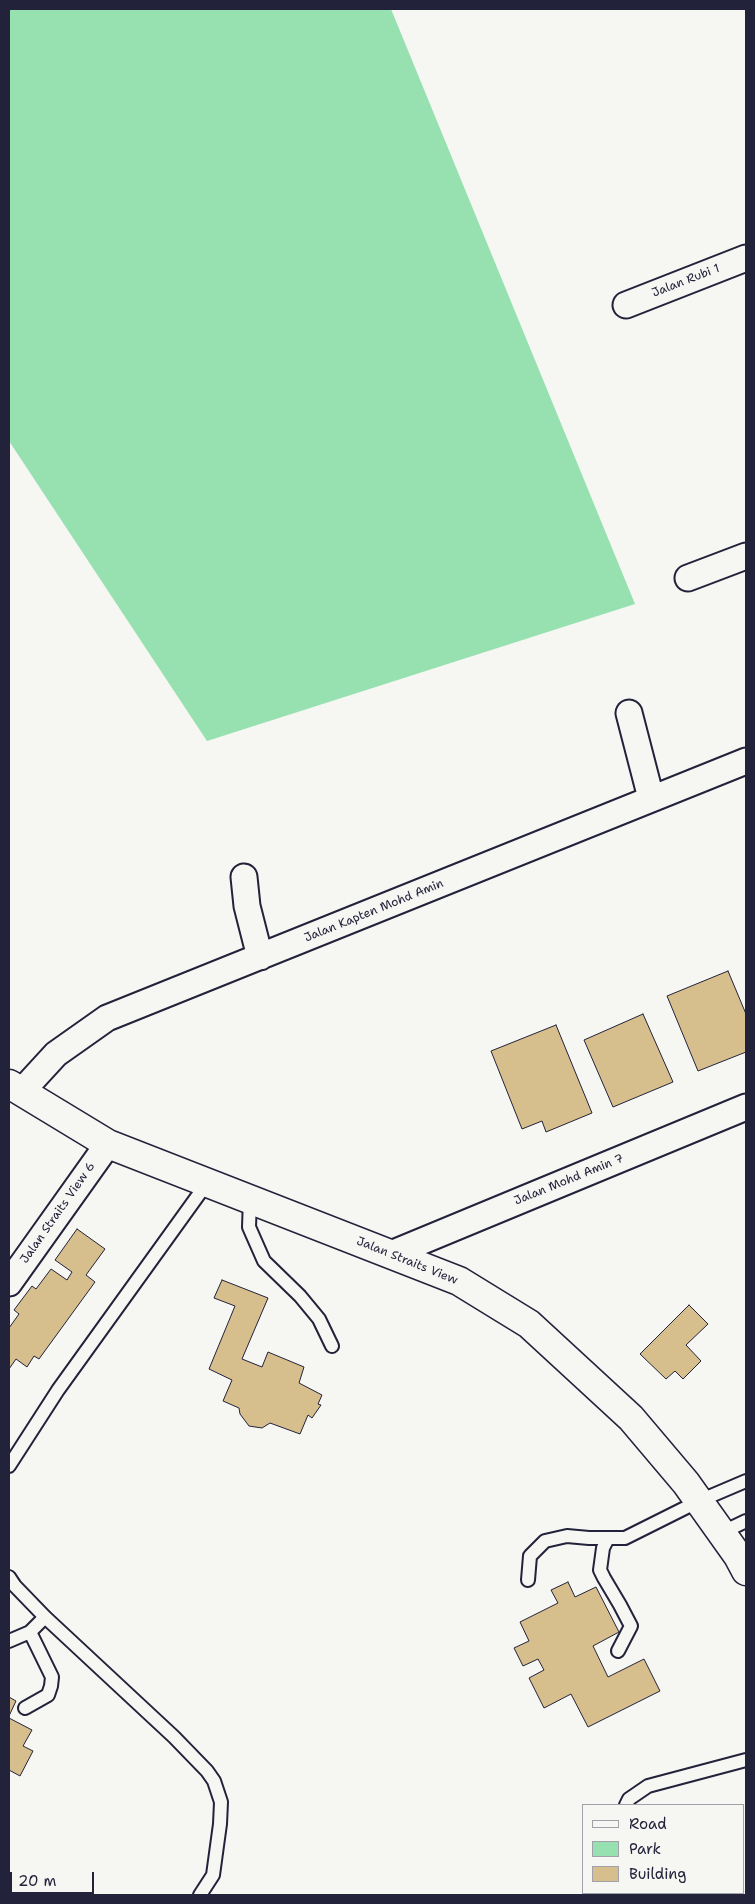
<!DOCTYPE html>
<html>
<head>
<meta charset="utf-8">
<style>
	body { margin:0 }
	#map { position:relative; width:755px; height:1904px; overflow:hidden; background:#f6f6f2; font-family:"Shantell Sans",sans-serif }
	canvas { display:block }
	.frame { position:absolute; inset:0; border:10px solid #22223b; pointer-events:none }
	.legend { position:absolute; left:582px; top:1804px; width:162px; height:90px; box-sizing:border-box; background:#f6f6f2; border:1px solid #a1a1a9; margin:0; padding:6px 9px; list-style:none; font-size:15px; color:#22223b }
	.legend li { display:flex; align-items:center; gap:10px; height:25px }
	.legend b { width:25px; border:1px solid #a1a1a9 }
	.scale { position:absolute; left:10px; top:1872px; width:84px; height:22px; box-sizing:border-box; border:2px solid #22223b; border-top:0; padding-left:6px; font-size:15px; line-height:18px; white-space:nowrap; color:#22223b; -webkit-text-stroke:4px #f6f6f2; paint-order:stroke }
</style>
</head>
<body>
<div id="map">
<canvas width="755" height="1904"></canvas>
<div class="frame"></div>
<ul class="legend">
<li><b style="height:6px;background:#f6f6f2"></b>Road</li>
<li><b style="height:14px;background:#97e1b1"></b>Park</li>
<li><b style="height:14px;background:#d7be8d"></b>Building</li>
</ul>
<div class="scale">20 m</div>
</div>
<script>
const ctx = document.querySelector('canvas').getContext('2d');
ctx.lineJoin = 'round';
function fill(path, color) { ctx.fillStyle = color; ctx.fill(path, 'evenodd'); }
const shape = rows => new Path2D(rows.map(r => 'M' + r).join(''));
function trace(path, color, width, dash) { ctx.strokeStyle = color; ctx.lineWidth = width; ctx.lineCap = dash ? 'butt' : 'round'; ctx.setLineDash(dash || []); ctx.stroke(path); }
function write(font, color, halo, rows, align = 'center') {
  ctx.font = font + ' "Shantell Sans",sans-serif'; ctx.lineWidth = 4.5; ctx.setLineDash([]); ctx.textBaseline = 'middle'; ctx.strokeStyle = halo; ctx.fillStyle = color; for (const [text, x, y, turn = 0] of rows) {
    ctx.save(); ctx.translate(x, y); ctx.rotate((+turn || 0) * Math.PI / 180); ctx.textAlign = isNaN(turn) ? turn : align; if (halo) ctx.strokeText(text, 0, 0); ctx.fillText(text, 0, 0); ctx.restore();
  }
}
const green = shape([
	[9,9,391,9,635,604,207,741,9,441]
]);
const building = shape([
	[728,971,746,1014,746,1052,698,1071,667,996,728,971],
	[643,1014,673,1082,613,1107,584,1040,643,1014],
	[556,1025,592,1113,546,1132,542,1121,522,1129,491,1051,556,1025],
	[77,1229,105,1249,86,1275,95,1282,39,1359,34,1356,27,1367,16,1359,9,1369,9,1328,19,1314,14,1310,32,1286,36,1289,51,1269,67,1280,72,1272,55,1260,77,1229],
	[222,1280,268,1298,242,1359,262,1367,268,1352,304,1367,299,1383,322,1395,318,1404,321,1405,312,1418,308,1415,300,1434,270,1423,262,1428,249,1426,240,1414,239,1408,223,1401,232,1380,209,1369,235,1306,214,1298,222,1280],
	[689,1305,708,1324,686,1345,701,1361,683,1379,675,1371,666,1379,640,1354,689,1305],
	[568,1582,575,1597,596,1587,619,1632,593,1646,608,1677,644,1659,660,1691,588,1727,571,1694,544,1708,529,1678,544,1670,538,1659,523,1666,514,1648,529,1641,520,1622,558,1603,551,1590,568,1582],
	[9,1697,16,1701,9,1716,9,1697],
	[9,1718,32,1730,23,1746,33,1751,20,1776,9,1770,9,1718]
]);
const service = shape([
	[250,1199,249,1227,264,1261,300,1296,319,1319,332,1346],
	[9,1466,58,1390,207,1183],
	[721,1533,746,1521],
	[608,1538,603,1548,600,1570,604,1578,620,1605,631,1626,618,1651],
	[9,1577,15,1586,45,1617,174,1737,207,1771,214,1781,221,1802,220,1824,213,1875,200,1895],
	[528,1580,530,1556,545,1541,567,1536,589,1538,625,1538,699,1501,746,1481],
	[9,1641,30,1632,45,1617],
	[25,1708,48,1695,51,1686,52,1677,30,1632],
	[626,1805,629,1799,648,1786,746,1760],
	[632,1895,634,1893]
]);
const minor = shape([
	[626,305,746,258],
	[688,578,746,556],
	[629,713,651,798],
	[244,877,247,906,260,957],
	[22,1091,56,1054,107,1018,746,761],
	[391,1254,746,1107],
	[9,1283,108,1144]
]);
const tertiary = shape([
	[9,1084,108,1144,459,1281,529,1324,631,1418,686,1483,738,1556,746,1571]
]);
const streetNames = [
	["Jalan Rubi 1",686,281,-21],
	["Jalan Kapten Mohd Amin",374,911,-22],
	["Jalan Mohd Amin 7",569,1180,-22],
	["Jalan Straits View 6",58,1213,-55],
	["Jalan Straits View",407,1261,22]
];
fill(green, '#97e1b1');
fill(building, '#d7be8d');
trace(building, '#22223b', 1);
trace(service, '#22223b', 16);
trace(minor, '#22223b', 29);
trace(tertiary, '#22223b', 31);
trace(service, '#f6f6f2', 12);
trace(minor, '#f6f6f2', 25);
trace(tertiary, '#f6f6f2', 28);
write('12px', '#22223b', '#f6f6f2', streetNames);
</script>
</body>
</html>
